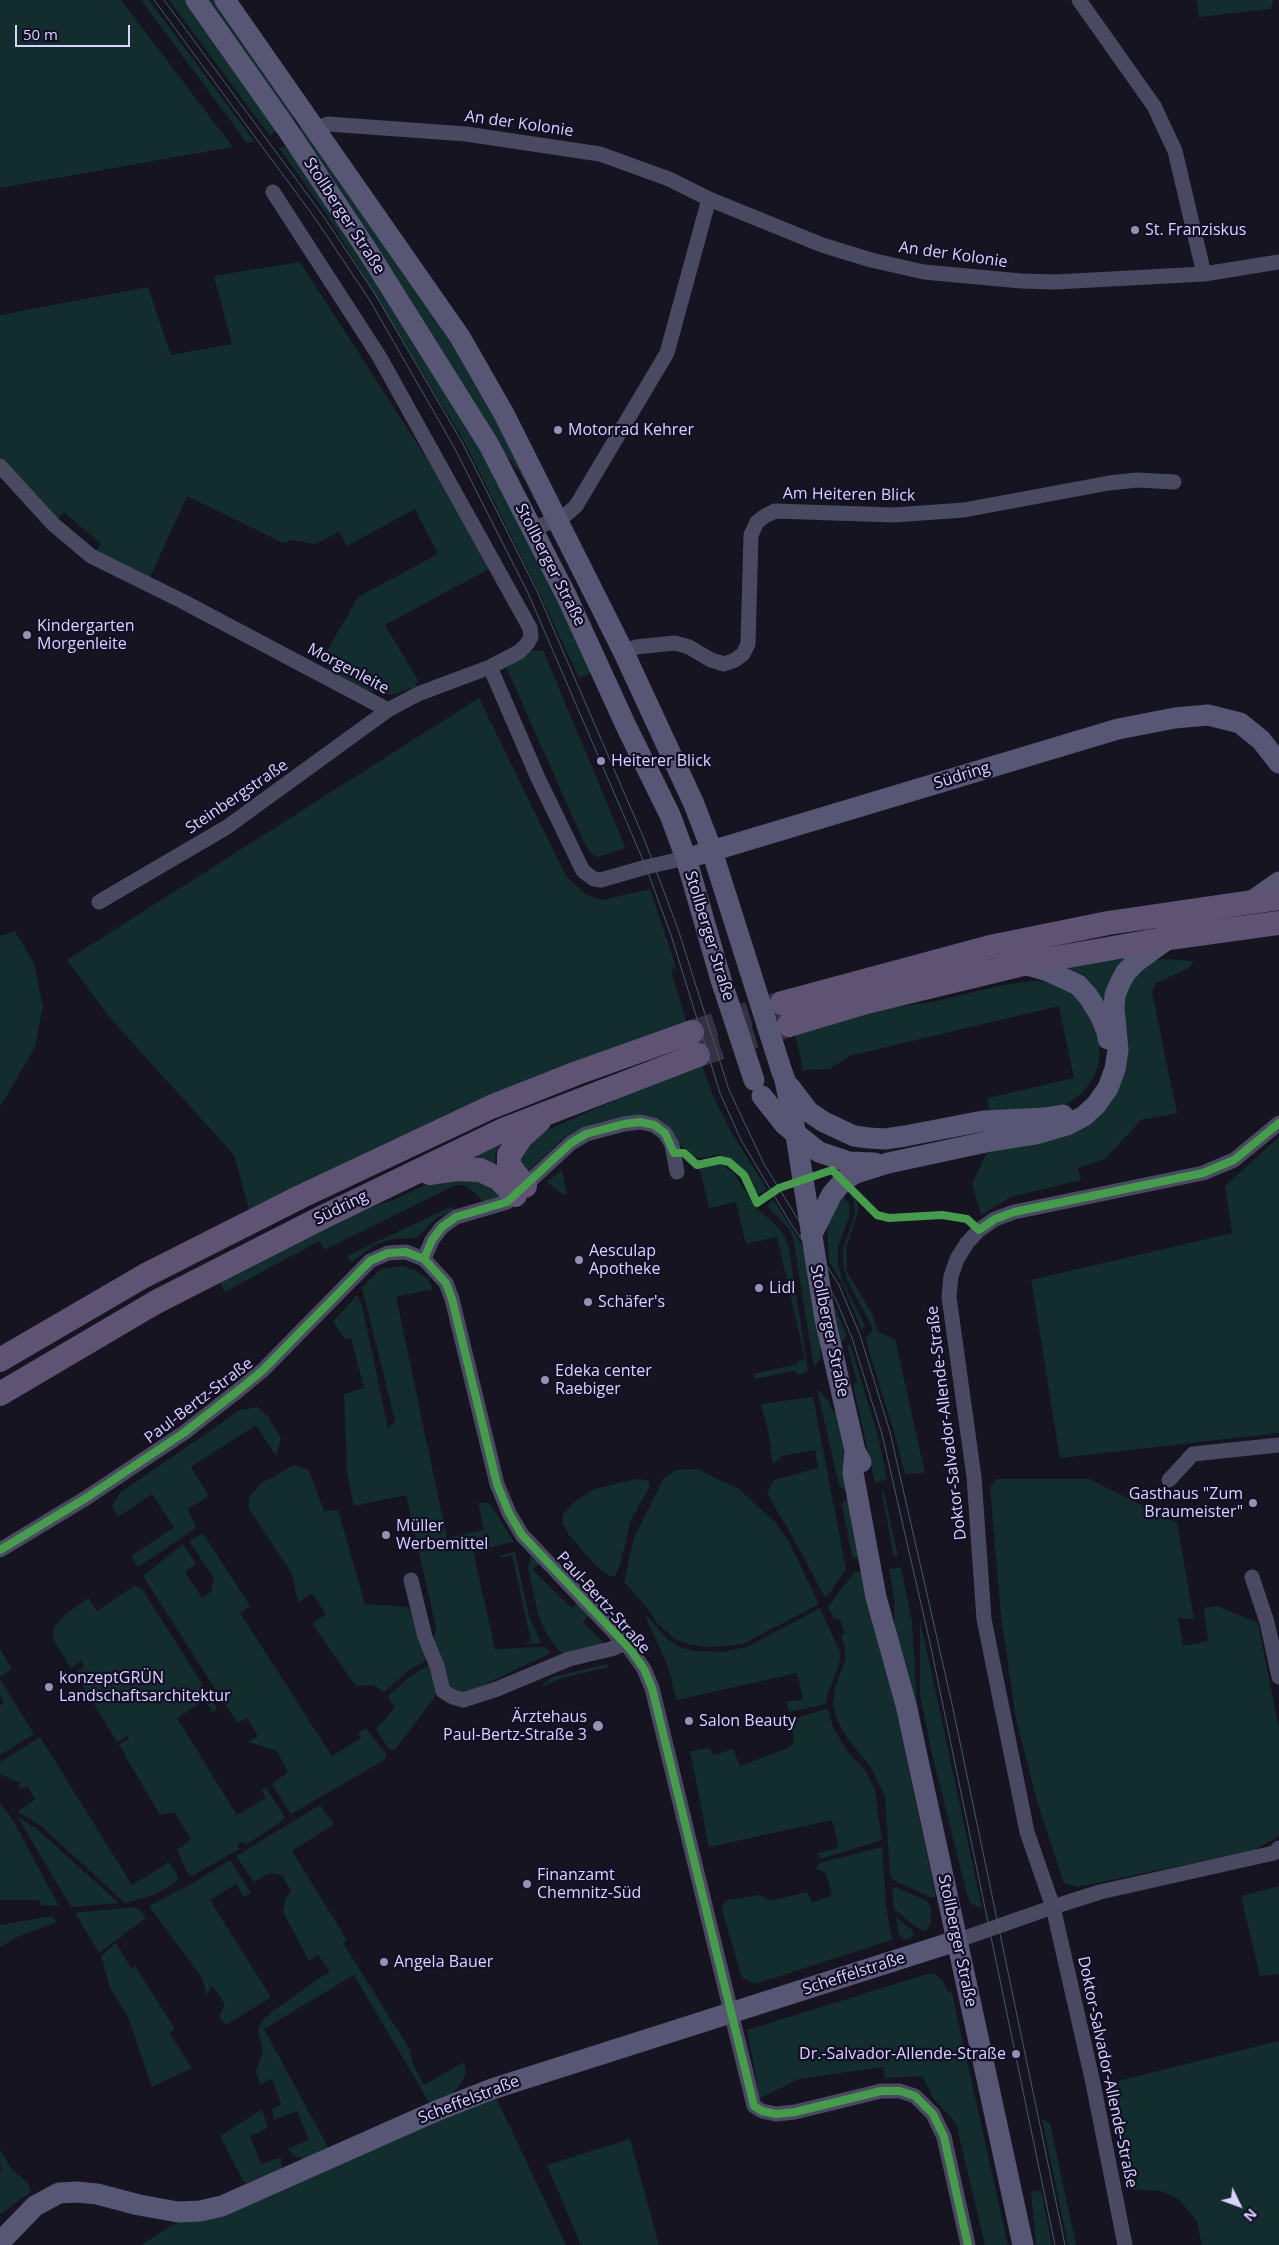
<!DOCTYPE html>
<html>
<head>
<meta charset="utf-8">
<style>
	body { margin:0 }
	#map { position:relative; width:1279px; height:2245px; overflow:hidden; background:#161421; font-family:"Open Sans",sans-serif }
	canvas { display:block }
	.north { position:absolute; left:1214px; top:2180px; width:50px; height:50px; -webkit-text-stroke:4px #130f26; paint-order:stroke; rotate:132deg; font-size:14px; font-weight:700; line-height:20px; text-align:center; color:#d9d4ff }
	.north::after { content:''; display:block; margin:auto; width:18px; height:22px; background:#d9d4ff; clip-path:polygon(50% 0,100% 100%,50% 72%,0 100%) }
	.scale { position:absolute; left:15px; top:25px; width:115px; height:22px; box-sizing:border-box; border:2px solid #d9d4ff; border-top:0; padding-left:6px; font-size:15px; line-height:18px; white-space:nowrap; color:#d9d4ff; -webkit-text-stroke:4px #130f26; paint-order:stroke }
</style>
</head>
<body>
<div id="map">
<canvas width="1279" height="2245"></canvas>
<div class="north">N</div>
<div class="scale">50 m</div>
</div>
<script>
const ctx = document.querySelector('canvas').getContext('2d');
ctx.lineJoin = 'round';
function fill(path, color) { ctx.fillStyle = color; ctx.fill(path, 'evenodd'); }
const shape = rows => new Path2D(rows.map(r => 'M' + r).join(''));
function trace(path, color, width, dash) { ctx.strokeStyle = color; ctx.lineWidth = width; ctx.lineCap = dash ? 'butt' : 'round'; ctx.setLineDash(dash || []); ctx.stroke(path); }
function write(font, color, halo, rows, align = 'center') {
  ctx.font = font + ' "Open Sans",sans-serif'; ctx.lineWidth = 4.5; ctx.setLineDash([]); ctx.textBaseline = 'middle'; ctx.strokeStyle = halo; ctx.fillStyle = color; for (const [text, x, y, turn = 0] of rows) {
    ctx.save(); ctx.translate(x, y); ctx.rotate((+turn || 0) * Math.PI / 180); ctx.textAlign = isNaN(turn) ? turn : align; if (halo) ctx.strokeText(text, 0, 0); ctx.fillText(text, 0, 0); ctx.restore();
  }
}
const green = shape([
	[0,0,121,0,233,147,0,188],
	[141,0,149,0,255,142,247,143],
	[169,0,186,0,277,130,270,136],
	[205,0,215,0,297,115,290,121],
	[1197,0,1273,0,1271,9,1199,17],
	[303,125,435,313,497,420,542,514,519,471,497,444,297,129],
	[286,147,320,191,491,466,594,672,579,678,538,590,464,441,327,215,279,148],
	[300,262,433,468,489,569,385,625,418,680,415,687,391,695,361,689,331,673,324,656,358,597,438,554,415,509,347,546,339,532,315,544,293,540,283,543,187,496,150,578,95,552,101,544,64,512,55,521,0,458,0,315,148,287,171,355,232,344,214,276],
	[543,650,625,846,623,849,598,857,592,854,586,847,506,667,510,662,532,651],
	[479,698,566,876,585,894,602,900,650,889,676,967,671,971,687,1023,249,1209,234,1155,110,1018,67,960],
	[15,931,34,964,43,1006,35,1047,0,1107,0,936],
	[1131,953,1107,1006,1053,970],
	[1163,959,1194,961,1189,968,1156,983,1152,992,1177,1113,1141,1120,1105,1159,1078,1168,1081,1180,1011,1197,981,1215,972,1184,986,1154,1008,1144,1094,1115,1123,991,1144,963],
	[1034,981,1058,982,1090,1010,1100,1044,1099,1061,1094,1077,1083,1092,1070,1102,1056,1109,991,1111,987,1104,988,1098,1074,1078,1059,1006,849,1056,830,1069,803,1070,795,1033,863,1009,896,1007,932,1002,1003,985],
	[701,1062,713,1096,732,1133,767,1189,758,1195,745,1172,732,1160,717,1154,705,1158,691,1157,687,1150,681,1146,669,1127,658,1118,641,1115,599,1122,567,1135,525,1174,508,1150,527,1139],
	[1279,1137,1279,1433,1060,1458,1031,1280,1232,1233,1225,1186],
	[502,1142,495,1155,495,1163,500,1171,467,1159],
	[684,1161,697,1166,720,1164,734,1173,756,1208,776,1225,785,1236,789,1249,808,1371,799,1375,793,1371,755,1379,754,1374,798,1364,798,1361,805,1359,777,1237,746,1244,736,1202,709,1208,700,1170],
	[562,1170,567,1195,562,1194,547,1182],
	[456,1171,501,1194,499,1198,483,1202,471,1189,464,1185,456,1185,324,1250,319,1241,225,1292,219,1281,325,1223,393,1200],
	[841,1193,849,1205,850,1214,838,1247,838,1263,842,1280,865,1326,862,1330,842,1283,829,1262,827,1226],
	[852,1195,858,1204,858,1212,846,1247,847,1272,873,1315,877,1331,895,1339,925,1473,905,1474,894,1432,865,1338,870,1334,873,1328,847,1280,843,1262,843,1248,855,1215,854,1202,851,1197],
	[773,1199,802,1245,806,1255,821,1341,820,1360,814,1367,793,1237,789,1229,767,1206],
	[452,1206,453,1211,437,1218,416,1238,393,1239,374,1245,351,1263,347,1256],
	[402,1266,415,1270,428,1279,433,1289,396,1297,447,1538,484,1530,478,1503,488,1503,491,1505,514,1542,473,1551,495,1649,545,1647,551,1653,475,1689,463,1692,456,1691,450,1686,433,1643,436,1628,406,1495,354,1506,347,1473,344,1394,364,1388,351,1338,345,1339,333,1322,357,1295,362,1305,388,1428,395,1421,362,1288,381,1269],
	[832,1300,847,1336,840,1344],
	[850,1344,878,1436,887,1479,875,1483,853,1385,857,1381,847,1345],
	[817,1389,826,1398,836,1415,852,1490,845,1490,839,1486],
	[813,1397,845,1564,845,1570,840,1578,828,1595,824,1596,802,1554,767,1493,774,1480,818,1468,815,1450,782,1456,773,1464,768,1431,761,1404],
	[257,1407,267,1415,281,1438,276,1456,256,1425,191,1467,209,1496,188,1509,196,1528,138,1567,131,1556,174,1527,152,1494,118,1517,112,1506,120,1493,240,1410],
	[294,1465,309,1470,324,1511,338,1510,365,1604,408,1607,430,1658,408,1671,384,1692,373,1685,356,1686,312,1624,326,1614,312,1593,298,1603,292,1574,249,1509,249,1497,260,1484],
	[697,1469,739,1489,776,1523,789,1542,819,1604,743,1644,725,1646,705,1647,688,1644,675,1639,656,1622,650,1611,624,1582,634,1537,664,1478,676,1470],
	[636,1479,646,1480,649,1482,650,1487,631,1519,620,1565,615,1576,610,1576,594,1564,569,1535,563,1524,563,1514,573,1503,594,1489],
	[997,1479,1089,1479,1177,1523,1194,1619,1178,1618,1183,1646,1208,1641,1204,1608,1217,1606,1258,1623,1279,1729,1279,1836,1255,1850,1078,1887,1064,1883,1037,1801,1016,1719,1001,1616,990,1487],
	[883,1488,898,1557,894,1556,893,1553,882,1493],
	[848,1499,860,1557,858,1559,852,1557,842,1504,845,1500],
	[203,1533,250,1606,240,1613,332,1756,361,1738,358,1733,366,1728,386,1754,386,1758,381,1762,291,1814,272,1784,288,1772,277,1751,248,1742,258,1736,247,1718,237,1723,143,1576,183,1544,196,1564,185,1572,202,1598,211,1592,214,1578,189,1541],
	[515,1552,529,1616,541,1643,521,1644,531,1641,512,1555,501,1558,500,1556],
	[532,1553,540,1562,533,1570,572,1608,577,1603,589,1615,583,1622,605,1644,570,1657,559,1651,546,1633,538,1614,528,1568],
	[901,1567,912,1621,916,1693,926,1754,895,1633,894,1597,889,1569],
	[855,1571,867,1573,936,1897,932,1898,893,1880,890,1874,885,1796,870,1766,847,1738,838,1722,833,1705,835,1688,845,1660,845,1648,841,1636,845,1633,840,1620,834,1619,828,1607],
	[135,1585,143,1590,217,1708,213,1713,205,1700,177,1718,237,1815,266,1798,261,1790,266,1788,285,1817,281,1822,245,1845,243,1841,237,1845,239,1849,192,1876,187,1872,177,1850,191,1839,174,1812,160,1815,119,1745,129,1738,127,1736,117,1742,75,1673,84,1666,81,1661,71,1668,53,1639,54,1627,65,1615,88,1598,97,1611],
	[820,1608,841,1654,838,1667,827,1696,826,1704,789,1712,786,1702,803,1699,797,1673,677,1700,667,1664,646,1618,647,1616,667,1639,679,1647,696,1651,721,1652,747,1647],
	[920,1620,939,1707,982,1908,972,1904,968,1898,932,1754,920,1694],
	[0,1649,12,1669,0,1677],
	[433,1662,437,1694,395,1750,390,1750,376,1730,394,1708,388,1696,412,1675],
	[607,1664,609,1667,562,1678,540,1688,552,1677],
	[0,1679,34,1734,0,1755,0,1705,4,1703,0,1696],
	[825,1709,829,1711,833,1728,848,1752,865,1770,875,1790,882,1840,820,1859,818,1853,839,1848,832,1820,709,1847,690,1751,710,1748,713,1755,733,1749,740,1766,788,1748,794,1742,793,1734,787,1721],
	[40,1737,132,1885,169,1862,178,1875,177,1882,154,1895,125,1903,41,1826,18,1812,35,1799,28,1787,19,1789,20,1783,0,1774,0,1762],
	[0,1803,14,1822,59,1906,41,1905,38,1900,0,1900],
	[320,1805,334,1824,292,1851,347,1940,343,1943,409,2048,413,2065,424,2085,464,2062,466,2073,460,2085,451,2095,429,2102,354,1975,264,2029,329,2149,306,2158,296,2157,288,2149,309,2140,297,2111,274,2120,272,2109,281,2104,272,2079,260,2084,256,2071,263,2051,258,2030,262,2021,274,2010,330,1971,318,1955,309,1961,283,1912,285,1899,291,1891,282,1875,269,1873,254,1882,236,1856],
	[17,1816,38,1830,119,1903,71,1907],
	[882,1847,886,1906,892,1940,755,1984,742,1978,721,1906,728,1900,760,1895,770,1901,807,1892,812,1903,832,1895,826,1873,816,1869,819,1863],
	[230,1860,251,1893,244,1897,236,1884,210,1900,271,1997,226,2025,219,2016,225,2004,212,1986,207,1995,202,1978,149,1906,193,1883],
	[1279,1886,1279,1974,1260,1976,1241,1896],
	[895,1887,927,1901,931,1906,931,1923,927,1929,923,1931,916,1927,894,1909,892,1890],
	[134,1907,141,1911,146,1918,99,1953,75,1913],
	[52,1916,57,1922,17,1937,0,1947,0,1925],
	[896,1917,911,1929,914,1934,910,1938,904,1940,899,1935],
	[116,1943,131,1968,135,1966,175,2029,169,2033,192,2068,152,2087,127,2015,110,1988,101,1956],
	[927,1974,935,1974,942,1980,948,1991,952,1993,1008,2245,985,2245,956,2123,934,2099,922,2076,885,2078,883,2067,799,2079,760,2098,747,2030],
	[1279,2041,1279,2245,1202,2245,1197,2222,1179,2199,1160,2191,1129,2189,1106,2084],
	[492,2089,566,2245,141,2245,171,2226],
	[262,2109,268,2128,250,2136,261,2164,281,2157,282,2166,279,2171,245,2184,220,2136],
	[1042,2119,1050,2123,1076,2245,1068,2245],
	[630,2139,659,2245,581,2245,547,2165],
	[0,2149,11,2168,28,2183,31,2192,0,2214,0,2171,2,2169,0,2164],
	[1041,2190,1052,2245,1036,2245,1031,2192]
]);
const primaryTunnel = shape([
	[692,1032,782,1003],
	[698,1055,789,1025]
]);
const street = shape([
	[1079,0,1154,106,1175,151,1204,274],
	[316,129,328,124,466,134,600,154,669,179,709,199,667,353,576,506,567,514,532,530],
	[709,199,822,245,871,260,924,272,1021,281,1055,282,1204,274,1279,262],
	[0,466,53,524,91,556,182,601,388,710,418,694,490,667,519,652,527,644,531,637,530,628,379,356,273,192],
	[624,653,636,647,675,643,689,647,711,660,724,664,735,660,743,654,748,644,751,535,757,522,765,516,775,511,894,515,964,510,1109,483,1137,480,1174,482],
	[490,667,538,778,583,871,594,879,601,880,646,867,686,858],
	[99,902,227,827,388,710],
	[1279,1123,1234,1160,1203,1173,1014,1212,995,1219,979,1230,967,1243,957,1259,951,1276,949,1297,974,1477,984,1619,1027,1832,1053,1907,1100,1892,1274,1853,1279,1848],
	[424,1259,432,1240,442,1227,456,1217,507,1202,571,1143,586,1134,624,1124,640,1122,654,1125,665,1133,672,1145,677,1172],
	[1169,1480,1193,1454,1279,1445],
	[0,1550,86,1498,185,1432,240,1389,263,1370,370,1261,388,1253,406,1252,424,1259,446,1283,452,1299,497,1484,509,1513,522,1535,630,1649,644,1669,652,1688,754,2106,762,2111,776,2114,795,2112,881,2091,900,2091,915,2096,933,2114,944,2137,968,2245],
	[1252,1577,1267,1622,1279,1677],
	[411,1580,425,1637,437,1666,443,1691,453,1697,463,1700,497,1689,569,1659,611,1649,625,1643],
	[956,1941,1053,1907,1093,2083,1125,2245]
]);
const secondary = shape([
	[196,0,287,129,367,250,489,445,567,597,627,728,670,815,686,858,721,980],
	[225,0,460,337,504,414,624,653,694,804,712,851,750,971],
	[698,855,1118,729,1175,718,1208,715,1240,723,1261,740,1279,763],
	[1252,901,1279,882],
	[1023,964,1048,971,1078,985,1088,996,1100,1015,1107,1032,1108,1039],
	[781,1069,785,1080,796,1135,825,1319,855,1451,861,1462],
	[790,1087,809,1112,824,1122,854,1136,869,1138,885,1139,905,1136,983,1121,1045,1118,1063,1115],
	[762,1096,785,1125,819,1152,849,1162,875,1163],
	[811,1236,832,1194,844,1180,856,1173,888,1163,986,1142,1036,1134,1067,1125,1084,1116,1096,1105,1108,1088,1115,1069,1118,1050,1114,1008,1115,995,1120,983,1126,972,1136,962,1169,938],
	[855,1451,853,1473,876,1597,906,1705,1023,2245],
	[0,2242,35,2206,59,2193,77,2192,97,2194,139,2205,178,2212,200,2211,222,2206,436,2111,492,2089,956,1941]
]);
const primary = shape([
	[782,1003,990,947,1108,923,1279,898],
	[789,1025,866,1002,1023,964,1169,938,1279,923],
	[429,1173,457,1169,480,1170,499,1179,515,1195],
	[525,1186,509,1166,509,1155,521,1137,539,1121],
	[0,1360,144,1276,300,1197,491,1107,577,1073,692,1032],
	[0,1394,156,1302,323,1217,503,1130,698,1055]
]);
const tram = shape([
	[154,0,317,221,369,299,454,447,528,593,646,867,671,935,720,1093,741,1140,791,1224,813,1256,837,1302,852,1338,882,1434,930,1643,1055,2245],
	[164,0,324,217,375,294,462,442,537,591,645,841,678,929,729,1090,764,1164,810,1239],
	[823,1260,839,1285,860,1335,890,1432,952,1704,1065,2245]
]);
const secondaryBridge = shape([
	[750,971,781,1069],
	[721,980,754,1080]
]);
const cycleway = shape([
	[424,1259,432,1240,442,1227,456,1217,507,1202,571,1143,586,1134,624,1124,640,1122,654,1125,665,1133,674,1153,684,1153,697,1165,720,1160,729,1162,744,1175,757,1203,779,1188,832,1170,877,1215,889,1218,942,1215,967,1219,979,1230,995,1219,1014,1212,1203,1173,1234,1160,1279,1123],
	[0,1550,86,1498,185,1432,240,1389,263,1370,370,1261,388,1253,406,1252,424,1259,446,1283,452,1299,497,1484,509,1513,522,1535,630,1649,644,1669,652,1688,754,2106,762,2111,776,2114,795,2112,881,2091,900,2091,915,2096,933,2114,944,2137,968,2245]
]);
const markers = [
	[1135,230,5,"#9591b1"],
	[558,430,5,"#9591b1"],
	[27,635,5,"#9591b1"],
	[601,761,5,"#9591b1"],
	[579,1260,5,"#9591b1"],
	[759,1288,5,"#9591b1"],
	[588,1302,5,"#9591b1"],
	[545,1380,5,"#9591b1"],
	[1253,1503,5,"#9591b1"],
	[386,1535,5,"#9591b1"],
	[49,1687,5,"#9591b1"],
	[689,1721,5,"#9591b1"],
	[598,1726,6,"#9591b1"],
	[527,1884,5,"#9591b1"],
	[384,1962,5,"#9591b1"],
	[1016,2054,5,"#9591b1"]
];
const streetNames = [
	["An der Kolonie",519,124,8],
	["Stollberger Straße",344,216,57],
	["An der Kolonie",953,255,8],
	["Am Heiteren Blick",849,495,1],
	["Stollberger Straße",550,565,63],
	["Morgenleite",348,669,28],
	["Südring",962,776,-17],
	["Steinbergstraße",237,797,-34],
	["Stollberger Straße",709,936,73],
	["Südring",341,1208,-26],
	["Stollberger Straße",829,1331,78],
	["Paul-Bertz-Straße",199,1401,-37],
	["Doktor-Salvador-Allende-Straße",947,1423,-97],
	["Paul-Bertz-Straße",603,1603,48],
	["Stollberger Straße",957,1941,78],
	["Scheffelstraße",854,1974,-18],
	["Doktor-Salvador-Allende-Straße",1107,2072,78],
	["Scheffelstraße",469,2100,-21]
];
const poiNames = [
	["St. Franziskus",1145,230],
	["Motorrad Kehrer",568,430],
	["Kindergarten",37,626],
	["Morgenleite",37,644],
	["Heiterer Blick",611,761],
	["Aesculap",589,1251],
	["Apotheke",589,1269],
	["Lidl",769,1288],
	["Schäfer's",598,1302],
	["Edeka center",555,1371],
	["Raebiger",555,1389],
	["Gasthaus \"Zum",1243,1494,"right"],
	["Braumeister\"",1243,1512,"right"],
	["Müller",396,1526],
	["Werbemittel",396,1544],
	["konzeptGRÜN",59,1678],
	["Landschaftsarchitektur",59,1696],
	["Ärztehaus",587,1717,"right"],
	["Paul-Bertz-Straße 3",587,1735,"right"],
	["Salon Beauty",699,1721],
	["Finanzamt",537,1875],
	["Chemnitz-Süd",537,1893],
	["Angela Bauer",394,1962],
	["Dr.-Salvador-Allende-Straße",1006,2054,"right"]
];
fill(green, '#132c2d');
trace(primaryTunnel, '#333142', 24, [24, 12]);
trace(street, '#4a4962', 15);
trace(secondary, '#575674', 21);
trace(primary, '#5e5373', 24);
trace(tram, '#43596b', 1);
trace(secondaryBridge, '#575674', 21);
trace(cycleway, '#469c4c', 8);
for (const [x, y, r, color] of markers) { const dot = new Path2D(); dot.arc(x, y, r, 0, 2 * Math.PI); ctx.fillStyle = color; ctx.fill(dot); trace(dot, '#130f26', 2); }
write('16px', '#d9d4ff', '#130f26', streetNames);
write('16px', '#d9d4ff', '#130f26', poiNames, 'left');
</script>
</body>
</html>
